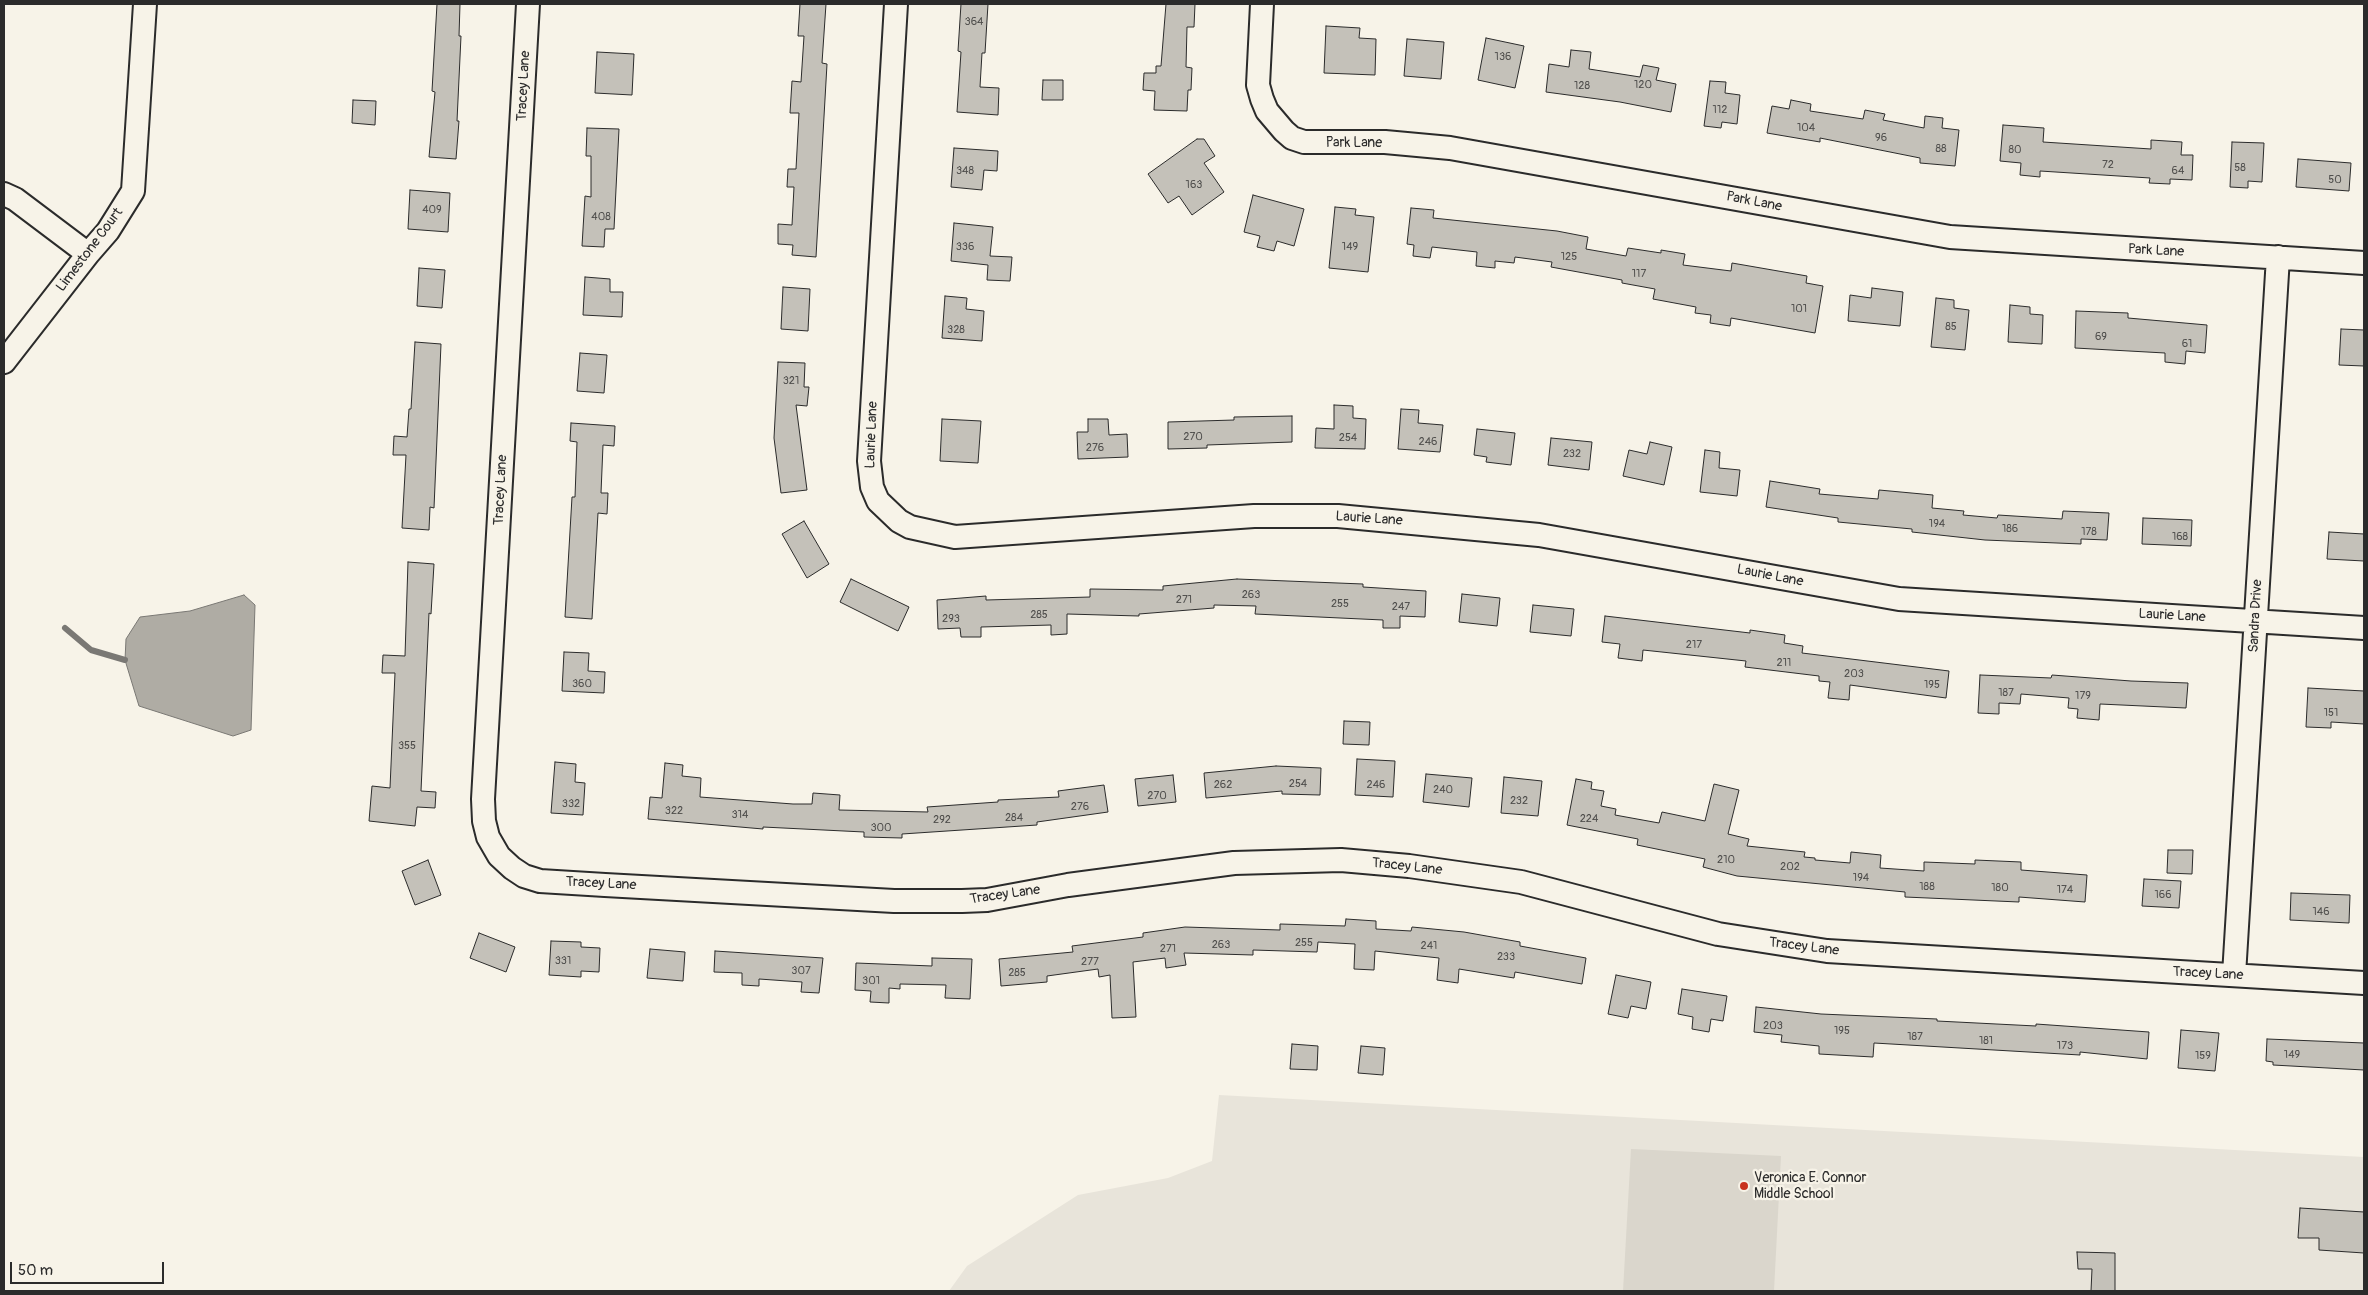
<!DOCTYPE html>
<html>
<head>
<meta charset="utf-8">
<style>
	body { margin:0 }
	#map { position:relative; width:2368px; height:1295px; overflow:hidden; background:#f7f3e8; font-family:Pangolin,sans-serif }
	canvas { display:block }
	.frame { position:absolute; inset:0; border:5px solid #2b2b2b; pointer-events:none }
	.scale { position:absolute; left:10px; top:1262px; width:154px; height:22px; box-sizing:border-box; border:2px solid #2b2b2b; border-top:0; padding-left:6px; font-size:15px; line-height:18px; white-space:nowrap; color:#2b2b2b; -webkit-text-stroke:4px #f7f3e8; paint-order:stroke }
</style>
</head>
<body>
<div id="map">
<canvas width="2368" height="1295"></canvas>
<div class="frame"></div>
<div class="scale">50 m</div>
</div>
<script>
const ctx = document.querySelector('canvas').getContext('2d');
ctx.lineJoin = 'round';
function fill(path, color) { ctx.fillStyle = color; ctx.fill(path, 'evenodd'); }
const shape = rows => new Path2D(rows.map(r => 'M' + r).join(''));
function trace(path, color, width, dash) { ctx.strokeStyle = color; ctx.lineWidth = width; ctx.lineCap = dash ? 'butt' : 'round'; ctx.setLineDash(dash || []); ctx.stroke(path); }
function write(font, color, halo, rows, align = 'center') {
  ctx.font = font + ' Pangolin,sans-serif'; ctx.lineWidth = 4.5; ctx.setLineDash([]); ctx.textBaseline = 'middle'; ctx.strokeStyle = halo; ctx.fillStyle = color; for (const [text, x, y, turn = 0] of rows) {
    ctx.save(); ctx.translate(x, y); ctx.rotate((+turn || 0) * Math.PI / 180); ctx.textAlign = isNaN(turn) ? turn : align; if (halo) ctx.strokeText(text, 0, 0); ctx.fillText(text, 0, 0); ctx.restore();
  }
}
const built = shape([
	[1219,1095,2364,1157,2364,1291,949,1291,967,1266,1078,1195,1168,1178,1212,1161]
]);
const green = shape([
	[1631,1149,1781,1156,1774,1291,1623,1291]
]);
const water = shape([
	[244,595,255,605,251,730,233,736,139,706,125,660,126,639,140,617,190,611,244,595]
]);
const stream = shape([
	[65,628,91,650,125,660]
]);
const building = shape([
	[437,4,460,4,459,36,461,36,457,121,459,121,456,159,429,157,435,92,432,91,437,4],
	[800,4,826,4,822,63,827,64,816,257,792,255,793,245,778,244,778,224,792,225,794,187,787,187,788,169,796,169,799,113,790,113,792,81,801,82,804,36,798,36,800,4],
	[961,4,988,4,985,53,982,53,980,87,999,88,998,115,957,112,961,52,958,51,961,4],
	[1166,4,1195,4,1194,27,1187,27,1186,67,1192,68,1191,90,1188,90,1187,111,1154,110,1155,91,1143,90,1144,73,1156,73,1156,66,1161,66,1166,4],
	[1326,26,1360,28,1359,38,1376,39,1375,75,1324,73,1326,26],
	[1486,38,1524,46,1515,88,1478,80,1486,38],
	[1407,39,1444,42,1441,79,1404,76,1407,39],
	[1571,50,1591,52,1589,69,1640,77,1643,65,1659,68,1656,80,1676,84,1671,112,1620,102,1546,92,1549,64,1569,67,1571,50],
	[597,52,634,54,632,95,595,93,597,52],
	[1043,80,1063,80,1063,100,1042,100,1043,80],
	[1710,81,1726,82,1725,93,1740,95,1737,124,1722,122,1721,128,1704,126,1710,81],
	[353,100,376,101,375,125,352,123,353,100],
	[1791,100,1811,104,1810,111,1863,119,1865,110,1885,114,1883,120,1924,128,1925,116,1943,118,1942,128,1959,130,1955,166,1920,163,1920,158,1820,138,1820,142,1767,133,1772,106,1789,109,1791,100],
	[2003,125,2044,128,2043,142,2151,149,2151,140,2182,142,2181,155,2193,155,2192,180,2170,179,2170,184,2149,183,2150,178,2040,171,2040,177,2020,175,2021,163,2000,161,2003,125],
	[587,128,619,129,614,229,605,229,604,247,582,246,585,196,591,197,591,156,586,156,587,128],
	[1197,139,1204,139,1215,156,1204,163,1224,192,1192,215,1179,196,1168,203,1148,174,1197,139],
	[2232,142,2264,143,2262,182,2248,181,2248,188,2230,187,2232,142],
	[954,148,998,151,997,171,984,170,982,190,951,187,954,148],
	[2298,159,2351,163,2349,191,2296,187,2298,159],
	[410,190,450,193,448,232,408,229,410,190],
	[1253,195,1304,209,1294,246,1277,241,1274,251,1257,247,1260,236,1244,232,1253,195],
	[1335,207,1356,209,1355,215,1374,217,1368,272,1329,268,1335,207],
	[1411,208,1434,210,1433,218,1557,231,1588,237,1586,249,1626,256,1628,248,1661,253,1661,250,1685,254,1683,265,1731,271,1732,263,1807,276,1806,283,1823,286,1815,333,1731,318,1730,326,1710,323,1711,315,1695,313,1696,307,1653,299,1655,289,1622,283,1622,280,1551,267,1552,262,1515,257,1514,263,1495,261,1495,268,1476,266,1477,252,1432,247,1430,258,1413,256,1414,245,1407,244,1411,208],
	[954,223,993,227,990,256,1012,257,1010,281,987,280,988,265,951,261,954,223],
	[419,268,445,270,442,308,417,306,419,268],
	[585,277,610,279,610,292,623,292,622,317,583,315,585,277],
	[783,287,810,289,808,331,781,329,783,287],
	[1872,288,1903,292,1900,326,1848,321,1850,295,1871,298,1872,288],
	[945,296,967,298,966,309,984,311,982,341,942,338,945,296],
	[1936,298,1954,300,1954,308,1969,310,1965,350,1931,347,1936,298],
	[2010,305,2030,307,2030,314,2043,315,2042,344,2008,342,2010,305],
	[2076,311,2128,313,2128,318,2207,325,2205,353,2186,351,2185,364,2165,362,2165,353,2075,348,2076,311],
	[2341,329,2364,330,2364,366,2339,365,2341,329],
	[415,342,441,344,434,508,430,507,429,530,402,528,406,455,393,455,394,436,407,437,409,409,411,409,415,342],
	[580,353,607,355,604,393,577,391,580,353],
	[778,362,805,363,804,387,809,387,807,406,796,405,807,490,781,493,774,438,778,362],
	[1334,405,1353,406,1353,418,1366,419,1365,449,1315,448,1316,428,1334,429,1334,405],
	[1401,409,1419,410,1418,423,1443,425,1440,452,1398,449,1401,409],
	[1292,416,1292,442,1207,445,1207,448,1168,449,1168,422,1234,420,1234,417,1292,416],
	[942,419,981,421,978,463,940,461,942,419],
	[1088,419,1108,419,1109,435,1127,434,1128,457,1078,459,1077,432,1088,432,1088,419],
	[571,423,615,426,614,446,603,445,601,493,608,493,607,514,598,513,592,619,565,617,572,497,575,497,577,442,570,441,571,423],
	[1477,429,1515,433,1511,465,1486,462,1487,457,1474,455,1477,429],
	[1551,438,1592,442,1589,470,1548,465,1551,438],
	[1650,442,1672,447,1664,485,1623,476,1629,450,1647,454,1650,442],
	[1705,450,1720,452,1719,468,1740,470,1737,496,1700,492,1705,450],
	[1770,481,1820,489,1819,494,1878,499,1879,490,1933,495,1932,508,1964,511,1963,515,1997,518,1998,515,2062,519,2063,511,2109,513,2107,540,2081,539,2081,544,1985,540,1912,532,1912,529,1838,522,1838,518,1766,507,1770,481],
	[2143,518,2192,520,2191,546,2142,544,2143,518],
	[804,521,829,564,807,578,782,534,804,521],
	[2329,532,2364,534,2364,561,2327,559,2329,532],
	[408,562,434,564,431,614,429,613,421,791,436,792,435,808,417,807,415,826,369,821,372,786,390,788,395,673,382,673,383,655,405,656,408,562],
	[851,579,909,607,898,631,840,602,851,579],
	[1237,579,1363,584,1363,587,1426,591,1425,617,1400,616,1400,628,1383,628,1383,620,1255,614,1256,606,1214,605,1214,608,1139,614,1139,616,1067,614,1067,634,1051,635,1051,625,981,627,981,637,961,637,960,628,938,629,937,600,986,596,986,600,1090,597,1090,589,1163,590,1163,586,1237,579],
	[1462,594,1500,598,1497,626,1459,622,1462,594],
	[1533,605,1574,609,1571,636,1530,632,1533,605],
	[1605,616,1750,633,1750,630,1785,635,1784,643,1803,646,1802,653,1949,671,1946,698,1850,685,1849,700,1828,698,1830,682,1819,681,1819,676,1745,667,1746,661,1643,650,1642,661,1618,658,1620,644,1602,642,1605,616],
	[564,652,589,653,588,671,605,672,604,693,562,691,564,652],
	[1980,675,2051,678,2052,675,2131,681,2188,683,2186,708,2100,704,2099,720,2077,718,2078,709,2068,708,2069,698,2021,694,2020,704,1999,703,1999,714,1978,713,1980,675],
	[2308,688,2364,691,2364,724,2331,722,2331,728,2306,727,2308,688],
	[1344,721,1370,722,1369,745,1343,744,1344,721],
	[1357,759,1395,761,1393,797,1355,795,1357,759],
	[555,762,576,764,575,782,585,783,583,815,551,813,555,762],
	[665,763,683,765,682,776,701,778,700,797,793,804,812,804,813,793,840,795,839,810,928,812,927,807,998,802,998,800,1059,797,1058,791,1104,785,1108,812,1037,822,1037,825,902,834,902,838,864,837,864,832,763,827,763,829,648,819,650,797,662,798,665,763],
	[1276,766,1321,768,1320,795,1282,794,1282,791,1206,798,1204,773,1276,766],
	[1426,774,1472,778,1469,807,1423,802,1426,774],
	[1173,775,1176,802,1138,806,1135,779,1173,775],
	[1504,777,1542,781,1538,816,1501,813,1504,777],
	[1576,779,1592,782,1591,789,1604,791,1601,806,1616,809,1615,815,1659,823,1662,812,1705,821,1714,784,1739,790,1728,834,1749,839,1747,846,1805,852,1804,857,1815,858,1815,860,1850,863,1851,852,1881,855,1880,868,1924,871,1924,862,1975,864,1975,860,2021,862,2021,870,2087,875,2085,902,2019,897,2019,902,1905,897,1905,892,1737,876,1703,867,1705,859,1637,845,1638,839,1567,825,1576,779],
	[2168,850,2193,850,2192,874,2167,873,2168,850],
	[428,860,441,895,415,905,402,871,428,860],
	[2144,879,2181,881,2179,908,2142,906,2144,879],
	[2291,893,2350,895,2349,923,2290,920,2291,893],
	[1346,919,1376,921,1376,929,1411,931,1412,927,1464,932,1520,942,1520,946,1586,958,1582,984,1515,972,1514,978,1459,969,1458,983,1437,980,1439,958,1375,951,1374,970,1354,969,1355,944,1318,942,1317,952,1253,950,1253,955,1184,953,1186,965,1166,968,1165,958,1133,962,1136,1017,1112,1018,1110,975,1099,977,1098,969,1047,976,1047,982,1001,986,999,959,1073,952,1072,946,1143,937,1143,933,1185,927,1280,930,1280,924,1345,926,1346,919],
	[479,933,515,947,506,972,470,958,479,933],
	[551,941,581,942,581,947,600,948,599,972,581,971,581,977,549,975,551,941],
	[650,949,685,952,683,981,647,978,650,949],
	[715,951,823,958,819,993,801,992,802,982,759,979,759,986,742,985,742,973,714,972,715,951],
	[932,958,972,959,970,999,945,998,946,985,900,984,900,989,889,988,889,1003,870,1002,871,991,855,990,856,963,932,966,932,958],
	[1616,975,1651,982,1646,1009,1631,1006,1628,1018,1608,1014,1616,975],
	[1682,989,1727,996,1723,1021,1711,1019,1709,1032,1692,1029,1693,1017,1678,1014,1682,989],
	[1756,1007,1821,1014,1937,1019,1937,1021,2036,1026,2036,1024,2149,1032,2147,1059,2080,1052,2080,1055,1874,1043,1873,1057,1819,1054,1819,1046,1781,1042,1782,1035,1754,1032,1756,1007],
	[2181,1030,2219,1033,2215,1071,2178,1068,2181,1030],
	[2267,1039,2364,1043,2364,1070,2273,1065,2273,1062,2266,1061,2267,1039],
	[1292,1044,1318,1046,1317,1070,1290,1069,1292,1044],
	[1361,1046,1385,1048,1383,1075,1358,1073,1361,1046],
	[2300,1208,2364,1212,2364,1253,2319,1250,2319,1238,2298,1238,2300,1208],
	[2077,1252,2115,1253,2115,1291,2091,1291,2092,1269,2078,1269,2077,1252]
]);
const minor = shape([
	[528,4,483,799,484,821,488,837,499,856,512,868,524,876,540,881,605,885,894,901,962,901,987,900,1068,885,1234,863,1341,860,1409,866,1521,882,1718,934,1827,951,2364,983],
	[896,4,869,461,872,487,878,501,899,521,910,527,955,537,1254,516,1338,516,1539,535,1899,599,2364,628],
	[1262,4,1258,85,1262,99,1267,111,1284,131,1292,138,1304,142,1385,142,1450,148,1950,237,2364,263],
	[4,194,15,199,88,254],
	[4,362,88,254,108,231,133,191,145,4],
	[2234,975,2278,257]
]);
const markers = [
	[1744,1186,5,"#c8321e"]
];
const numberNames = [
	["364",974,22],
	["136",1503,57],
	["120",1643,85],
	["128",1582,86],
	["112",1720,110],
	["104",1806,128],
	["96",1881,138],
	["88",1941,149],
	["80",2015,150],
	["72",2108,165],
	["58",2240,168],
	["348",965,171],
	["64",2178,171],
	["50",2335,180],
	["163",1194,185],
	["409",432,210],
	["408",601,217],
	["336",965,247],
	["149",1350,247],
	["125",1569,257],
	["117",1639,274],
	["101",1799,309],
	["85",1951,327],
	["328",956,330],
	["69",2101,337],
	["61",2187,344],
	["321",791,381],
	["270",1193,437],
	["254",1348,438],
	["246",1428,442],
	["276",1095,448],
	["232",1572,454],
	["194",1937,524],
	["186",2010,529],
	["178",2089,532],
	["168",2180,537],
	["263",1251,595],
	["271",1184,600],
	["255",1340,604],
	["247",1401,607],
	["285",1039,615],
	["293",951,619],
	["217",1694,645],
	["211",1784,663],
	["203",1854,674],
	["360",582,684],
	["195",1932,685],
	["187",2006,693],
	["179",2083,696],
	["151",2331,713],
	["355",407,746],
	["254",1298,784],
	["262",1223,785],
	["246",1376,785],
	["240",1443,790],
	["270",1157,796],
	["232",1519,801],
	["332",571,804],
	["276",1080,807],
	["322",674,811],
	["314",740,815],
	["284",1014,818],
	["224",1589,819],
	["292",942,820],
	["300",881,828],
	["210",1726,860],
	["202",1790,867],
	["194",1861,878],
	["188",1927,887],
	["180",2000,888],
	["174",2065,890],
	["166",2163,895],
	["146",2321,912],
	["255",1304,943],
	["263",1221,945],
	["241",1429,946],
	["271",1168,949],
	["233",1506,957],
	["331",563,961],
	["277",1090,962],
	["307",801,971],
	["285",1017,973],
	["301",871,981],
	["203",1773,1026],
	["195",1842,1031],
	["187",1915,1037],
	["181",1986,1041],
	["173",2065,1046],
	["149",2292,1055],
	["159",2203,1056]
];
const streetNames = [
	["Tracey Lane",524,86,-87],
	["Park Lane",1354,143],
	["Park Lane",1754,202,11],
	["Limestone Court",90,250,-53],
	["Park Lane",2156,251,3],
	["Laurie Lane",872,435,-88],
	["Tracey Lane",501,490,-87],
	["Laurie Lane",1369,519,4],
	["Laurie Lane",1770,576,11],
	["Laurie Lane",2172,616,3],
	["Sandra Drive",2256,616,-87],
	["Tracey Lane",1407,867,6],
	["Tracey Lane",601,884,3],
	["Tracey Lane",1005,895,-8],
	["Tracey Lane",1804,947,7],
	["Tracey Lane",2208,974,3]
];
const poiNames = [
	["Veronica E. Connor",1754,1178],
	["Middle School",1754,1194]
];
fill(built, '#e8e4da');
fill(green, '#dad6cc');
fill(water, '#afaca4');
trace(water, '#7a7874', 1);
trace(stream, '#7a7874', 6);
fill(building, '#c4c1b9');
trace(building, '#2b2b2b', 1);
trace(minor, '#2b2b2b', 26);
trace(minor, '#f7f3e8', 22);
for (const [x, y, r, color] of markers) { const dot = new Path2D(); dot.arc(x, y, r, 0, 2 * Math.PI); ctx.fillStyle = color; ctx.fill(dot); trace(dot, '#f7f3e8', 2); }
write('11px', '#51504e', null, numberNames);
write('14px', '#2b2b2b', '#f7f3e8', streetNames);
write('14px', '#2b2b2b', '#f7f3e8', poiNames, 'left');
</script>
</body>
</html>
